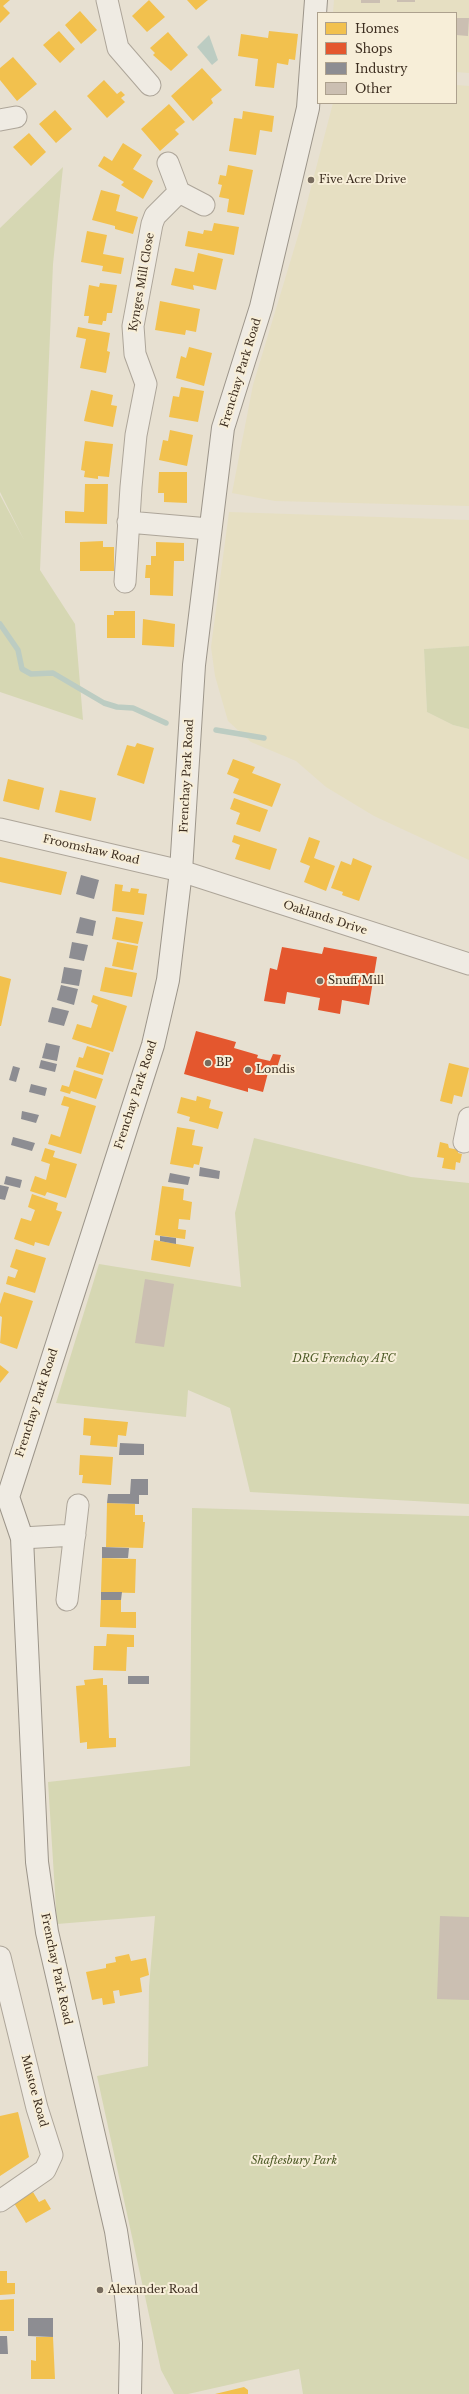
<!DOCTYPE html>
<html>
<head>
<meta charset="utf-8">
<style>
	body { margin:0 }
	#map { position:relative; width:469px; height:2394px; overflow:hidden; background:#e7e0d1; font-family:"Libre Baskerville",serif }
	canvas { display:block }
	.legend { position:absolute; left:317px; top:12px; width:140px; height:92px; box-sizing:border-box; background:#f7eed8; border:1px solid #ada18e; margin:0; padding:5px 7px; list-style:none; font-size:12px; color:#3d2e20 }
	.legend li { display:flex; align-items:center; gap:8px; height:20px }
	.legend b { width:20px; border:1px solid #ada18e }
</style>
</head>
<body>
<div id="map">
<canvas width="469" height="2394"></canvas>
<ul class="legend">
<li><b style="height:11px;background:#f2c14e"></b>Homes</li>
<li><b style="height:11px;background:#e4572e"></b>Shops</li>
<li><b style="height:11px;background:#8d8d92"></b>Industry</li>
<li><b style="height:11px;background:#cbbfb2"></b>Other</li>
</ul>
</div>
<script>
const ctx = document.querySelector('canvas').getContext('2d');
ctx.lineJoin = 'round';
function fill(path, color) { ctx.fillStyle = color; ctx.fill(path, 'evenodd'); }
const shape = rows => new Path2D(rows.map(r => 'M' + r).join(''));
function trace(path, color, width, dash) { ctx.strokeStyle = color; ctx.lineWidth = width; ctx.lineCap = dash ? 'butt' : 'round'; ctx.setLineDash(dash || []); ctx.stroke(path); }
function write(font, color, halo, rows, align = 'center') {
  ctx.font = font + ' "Libre Baskerville",serif'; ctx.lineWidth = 4; ctx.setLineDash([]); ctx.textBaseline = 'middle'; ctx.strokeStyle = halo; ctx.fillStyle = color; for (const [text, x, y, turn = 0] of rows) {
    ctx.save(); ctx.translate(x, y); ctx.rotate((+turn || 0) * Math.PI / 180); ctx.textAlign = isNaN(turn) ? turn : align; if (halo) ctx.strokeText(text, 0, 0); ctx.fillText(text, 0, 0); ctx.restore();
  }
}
const farmland = shape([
	[334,0,469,0,469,73,456,72,456,13,333,13],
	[456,85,469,86,469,506,275,501,232,493,253,385,301,226,333,103,456,103],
	[229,512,469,520,469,646,424,649,427,712,453,725,469,729,469,860,374,816,326,787,296,761,251,742,228,721,215,676,211,647]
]);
const green = shape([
	[63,167,53,264,40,570,75,624,83,720,0,692,0,495,24,540,0,492,0,228],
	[469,646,469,729,453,725,427,712,424,649],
	[254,1138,411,1177,469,1183,469,1504,250,1492,230,1408,188,1390,186,1417,56,1403,99,1264,241,1287,235,1213],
	[192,1508,469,1516,469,2394,303,2394,299,2369,188,2394,174,2394,161,2370,97,2076,148,2066,149,1987,155,1916,57,1924,48,1782,190,1766]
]);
const water = shape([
	[209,35,218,60,212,65,197,47]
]);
const homes = shape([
	[0,0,10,0,3,6,10,13,0,23],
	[149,0,165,17,147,32,132,16],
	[187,0,208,0,196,10],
	[80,11,97,30,81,44,65,25],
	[59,31,75,49,60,63,43,45],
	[269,31,298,34,295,60,289,59,288,65,277,63,274,88,255,86,258,59,238,56,241,34,268,38],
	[168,32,188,55,171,71,153,55,155,53,150,48],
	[13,57,37,84,17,101,0,80,0,68],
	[202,68,222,90,211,99,213,103,193,121,171,96],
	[104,80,117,94,121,91,125,95,121,98,125,102,107,118,87,96],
	[169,104,185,122,175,130,179,134,160,151,141,129],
	[55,110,72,129,56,143,39,124],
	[243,111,274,116,272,132,260,130,256,155,229,151,234,118,242,119],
	[29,133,46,152,31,166,13,147],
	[123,143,142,155,133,169,153,181,143,199,121,185,124,182,98,166,104,156,112,161],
	[228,165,253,170,244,215,227,212,229,199,219,197,222,185,218,184,220,175,226,176],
	[101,190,120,195,116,211,138,217,133,234,115,229,115,226,92,220],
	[214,223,239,227,234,255,185,246,188,231,203,234,204,230,212,231],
	[87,231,107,235,103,254,124,258,121,274,102,271,103,266,81,262],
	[198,253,223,259,216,290,193,285,194,290,171,285,175,268,194,272],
	[100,283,117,285,112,313,107,313,106,321,103,321,102,325,88,323,89,316,84,316,89,285,99,287],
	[160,301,200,309,196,332,186,330,185,335,155,330],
	[78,327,110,333,107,351,110,352,106,373,80,368,86,339,76,337],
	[189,347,212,353,204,386,176,378,181,356,186,358],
	[181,387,204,391,198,422,169,417,173,396,179,397],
	[91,390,113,395,111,405,117,406,113,427,84,421],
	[170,430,193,435,187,466,159,460,163,440,168,441],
	[85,441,113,444,109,477,98,476,98,479,84,477,85,471,81,470],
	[159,472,187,472,187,503,164,502,164,493,158,493],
	[85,484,108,484,107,524,65,523,65,511,84,512],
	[103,541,103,547,114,547,114,571,80,571,80,542],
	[156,542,184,543,184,561,174,561,173,596,150,595,150,578,145,578,146,565,151,565,151,556,156,556],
	[114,611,135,611,135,638,107,638,107,615,114,615],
	[143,619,175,624,174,647,142,645],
	[137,743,154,748,144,784,117,775,127,745,135,747],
	[233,759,255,767,252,773,281,784,272,807,233,793,239,779,227,774],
	[8,779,44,788,39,810,3,801],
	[60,790,96,798,91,821,55,812],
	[234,798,268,810,260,832,236,824,240,813,230,809],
	[234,835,277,849,270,870,235,859,240,845,232,842],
	[309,837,320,841,314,858,335,866,326,891,304,882,310,866,300,862],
	[0,857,67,872,61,895,0,882],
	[353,858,372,866,359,901,342,895,343,892,331,888,341,861,351,865],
	[115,884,123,885,122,891,130,892,131,888,139,889,138,893,147,894,144,915,112,911],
	[116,917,143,922,138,944,112,939],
	[117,942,138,946,133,970,112,966],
	[105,967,137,973,132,997,100,991],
	[0,976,11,979,1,1026,0,1026],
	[93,995,127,1006,113,1052,72,1039,77,1024,91,1028,98,1005,91,1002],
	[87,1046,110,1053,103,1075,76,1067,79,1057,83,1058],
	[449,1063,469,1068,462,1097,454,1095,452,1104,440,1101],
	[74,1070,103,1079,96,1099,71,1091,70,1094,60,1091,62,1085,69,1087],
	[64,1096,96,1106,81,1154,48,1144,51,1134,60,1137,69,1107,61,1105],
	[197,1096,211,1100,209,1108,223,1112,218,1129,189,1121,190,1117,177,1113,181,1097,196,1101],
	[177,1127,195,1130,192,1145,203,1147,199,1165,194,1164,193,1168,170,1164],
	[440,1142,448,1144,449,1148,459,1150,458,1153,462,1154,460,1163,456,1162,455,1170,442,1168,444,1158,437,1157],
	[45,1148,55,1151,53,1157,77,1164,66,1198,47,1192,45,1196,30,1191,35,1176,46,1180,50,1164,41,1161],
	[162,1186,184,1189,183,1200,192,1202,190,1220,179,1219,178,1229,186,1230,185,1239,155,1235],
	[32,1194,58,1203,56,1210,62,1212,49,1246,35,1242,34,1246,14,1239,21,1218,31,1221,35,1210,28,1207],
	[154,1240,194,1247,190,1267,151,1260],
	[16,1249,46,1258,35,1293,6,1284,8,1276,15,1278,18,1270,10,1267],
	[4,1292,33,1301,17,1349,0,1343,2,1317,0,1316,0,1304],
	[0,1365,9,1372,0,1383],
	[84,1418,128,1422,126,1436,118,1435,117,1447,90,1445,91,1436,83,1435],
	[80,1455,113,1457,111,1485,82,1483,83,1475,79,1475],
	[107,1503,135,1504,135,1515,143,1515,143,1522,145,1522,143,1548,106,1547],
	[102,1558,136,1559,135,1593,101,1592],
	[101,1600,121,1600,121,1612,136,1612,136,1628,100,1627],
	[107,1634,134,1635,134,1647,127,1647,126,1671,93,1670,94,1646,106,1646],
	[103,1678,103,1685,107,1685,109,1738,116,1738,116,1747,87,1749,87,1742,80,1743,76,1686,85,1685,84,1680],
	[129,1954,131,1961,146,1958,149,1975,140,1978,142,1992,120,1996,119,1990,113,1991,115,2003,103,2005,102,1998,92,2000,86,1972,106,1968,106,1964,116,1962,115,1957],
	[18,2112,29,2157,0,2176,0,2116],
	[33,2192,39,2202,45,2199,51,2209,26,2223,14,2203],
	[0,2271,7,2271,7,2283,15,2283,15,2294,0,2295],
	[14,2299,14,2331,0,2331,0,2300],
	[36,2337,53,2337,55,2379,31,2379,31,2360,36,2361],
	[244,2387,248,2390,248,2394,215,2394]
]);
const shops = shape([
	[282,947,322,954,324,947,377,957,369,1005,342,1000,340,1014,318,1010,320,998,287,992,285,1004,264,1001,270,968,277,970],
	[196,1031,236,1042,234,1048,258,1055,257,1058,270,1061,273,1054,281,1055,276,1071,269,1069,263,1092,248,1088,248,1092,184,1074]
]);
const industry = shape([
	[81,875,99,880,94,899,76,894],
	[80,917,96,921,93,936,76,933],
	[72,942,88,945,84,961,69,958],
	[64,967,82,970,79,986,61,983],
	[61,985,78,989,74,1005,57,1000],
	[52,1007,69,1011,64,1026,48,1022],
	[46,1043,60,1046,57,1061,42,1058],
	[41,1060,57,1064,55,1072,39,1068],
	[13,1066,20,1068,16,1082,9,1080],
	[31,1084,47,1088,45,1096,29,1092],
	[22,1111,39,1115,36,1123,21,1119],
	[13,1137,35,1143,32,1151,11,1145],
	[200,1167,220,1171,219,1179,199,1176],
	[170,1173,190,1177,188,1185,168,1182],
	[6,1176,22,1180,20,1188,4,1184],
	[0,1185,9,1187,5,1200,0,1199],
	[160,1236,176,1238,176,1244,160,1241],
	[120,1443,144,1444,144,1455,119,1455],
	[131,1479,148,1479,148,1495,139,1495,139,1504,107,1503,108,1494,130,1494],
	[102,1547,129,1548,128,1558,102,1558],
	[101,1592,122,1592,121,1600,101,1600],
	[128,1676,149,1676,149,1684,128,1684],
	[28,2318,53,2318,53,2337,28,2336],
	[0,2336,7,2336,8,2354,0,2354]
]);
const stream = shape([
	[0,624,18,650,22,669,31,674,53,673,104,703,117,707,133,708,166,723],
	[216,730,264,738]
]);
const building = shape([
	[361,0,380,0,380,3,361,3],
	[397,0,415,0,415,2,397,2],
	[456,18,469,18,468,36,456,35],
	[145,1279,174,1284,164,1347,135,1343],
	[440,1916,469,1917,469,2000,437,1999]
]);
const street = shape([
	[107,0,118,48,150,85],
	[0,120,16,117],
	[168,163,179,192,204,205],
	[128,522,209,529],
	[125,582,131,487,136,435,146,384,135,354,133,326,152,224,155,216,179,192],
	[0,829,181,871,469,964],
	[464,1142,469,1118],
	[22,1538,75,1535],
	[67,1600,78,1505],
	[0,1957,37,2108,52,2155,45,2170,0,2201]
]);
const secondary = shape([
	[130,2394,131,2343,126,2296,116,2231,47,1932,37,1862,22,1538,8,1497,153,1045,168,980,181,871,194,665,223,428,261,307,308,108,316,0]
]);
const markers = [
	[311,180,4,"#786c5e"],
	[320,981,4,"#786c5e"],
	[208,1063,4,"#786c5e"],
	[248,1070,4,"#786c5e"],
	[100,2290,4,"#786c5e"]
];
const poiNames = [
	["Five Acre Drive",319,180],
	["Snuff Mill",328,981],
	["BP",216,1063],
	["Londis",256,1070],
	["Alexander Road",108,2290]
];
const streetNames = [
	["Kynges Mill Close",142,282,-80],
	["Frenchay Park Road",241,373,-73],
	["Frenchay Park Road",187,776,-87],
	["Froomshaw Road",91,850,13],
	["Oaklands Drive",325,918,18],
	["Frenchay Park Road",136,1095,-72],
	["Frenchay Park Road",37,1403,-72],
	["Frenchay Park Road",56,1969,78],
	["Mustoe Road",34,2091,75]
];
const parkNames = [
	["DRG Frenchay AFC",344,1359],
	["Shaftesbury Park",294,2161]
];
fill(farmland, '#e6dfc2');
fill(green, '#d6d7b3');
fill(water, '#bcccc2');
fill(homes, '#f2c14e');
fill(shops, '#e4572e');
fill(industry, '#8d8d92');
trace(stream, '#bcccc2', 5.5);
fill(building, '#cbbfb2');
trace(street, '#ada599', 23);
trace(secondary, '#9c958a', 24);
trace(street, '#efebe3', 21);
trace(secondary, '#efebe3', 22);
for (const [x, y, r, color] of markers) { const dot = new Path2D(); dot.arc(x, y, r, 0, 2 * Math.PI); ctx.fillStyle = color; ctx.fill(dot); trace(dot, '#f7eed8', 1.5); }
write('11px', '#3d2e20', '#f7eed8', poiNames, 'left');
write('11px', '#3d2e20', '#f7eed8', streetNames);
write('italic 11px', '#4d5a26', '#f7eed8', parkNames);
</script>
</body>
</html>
